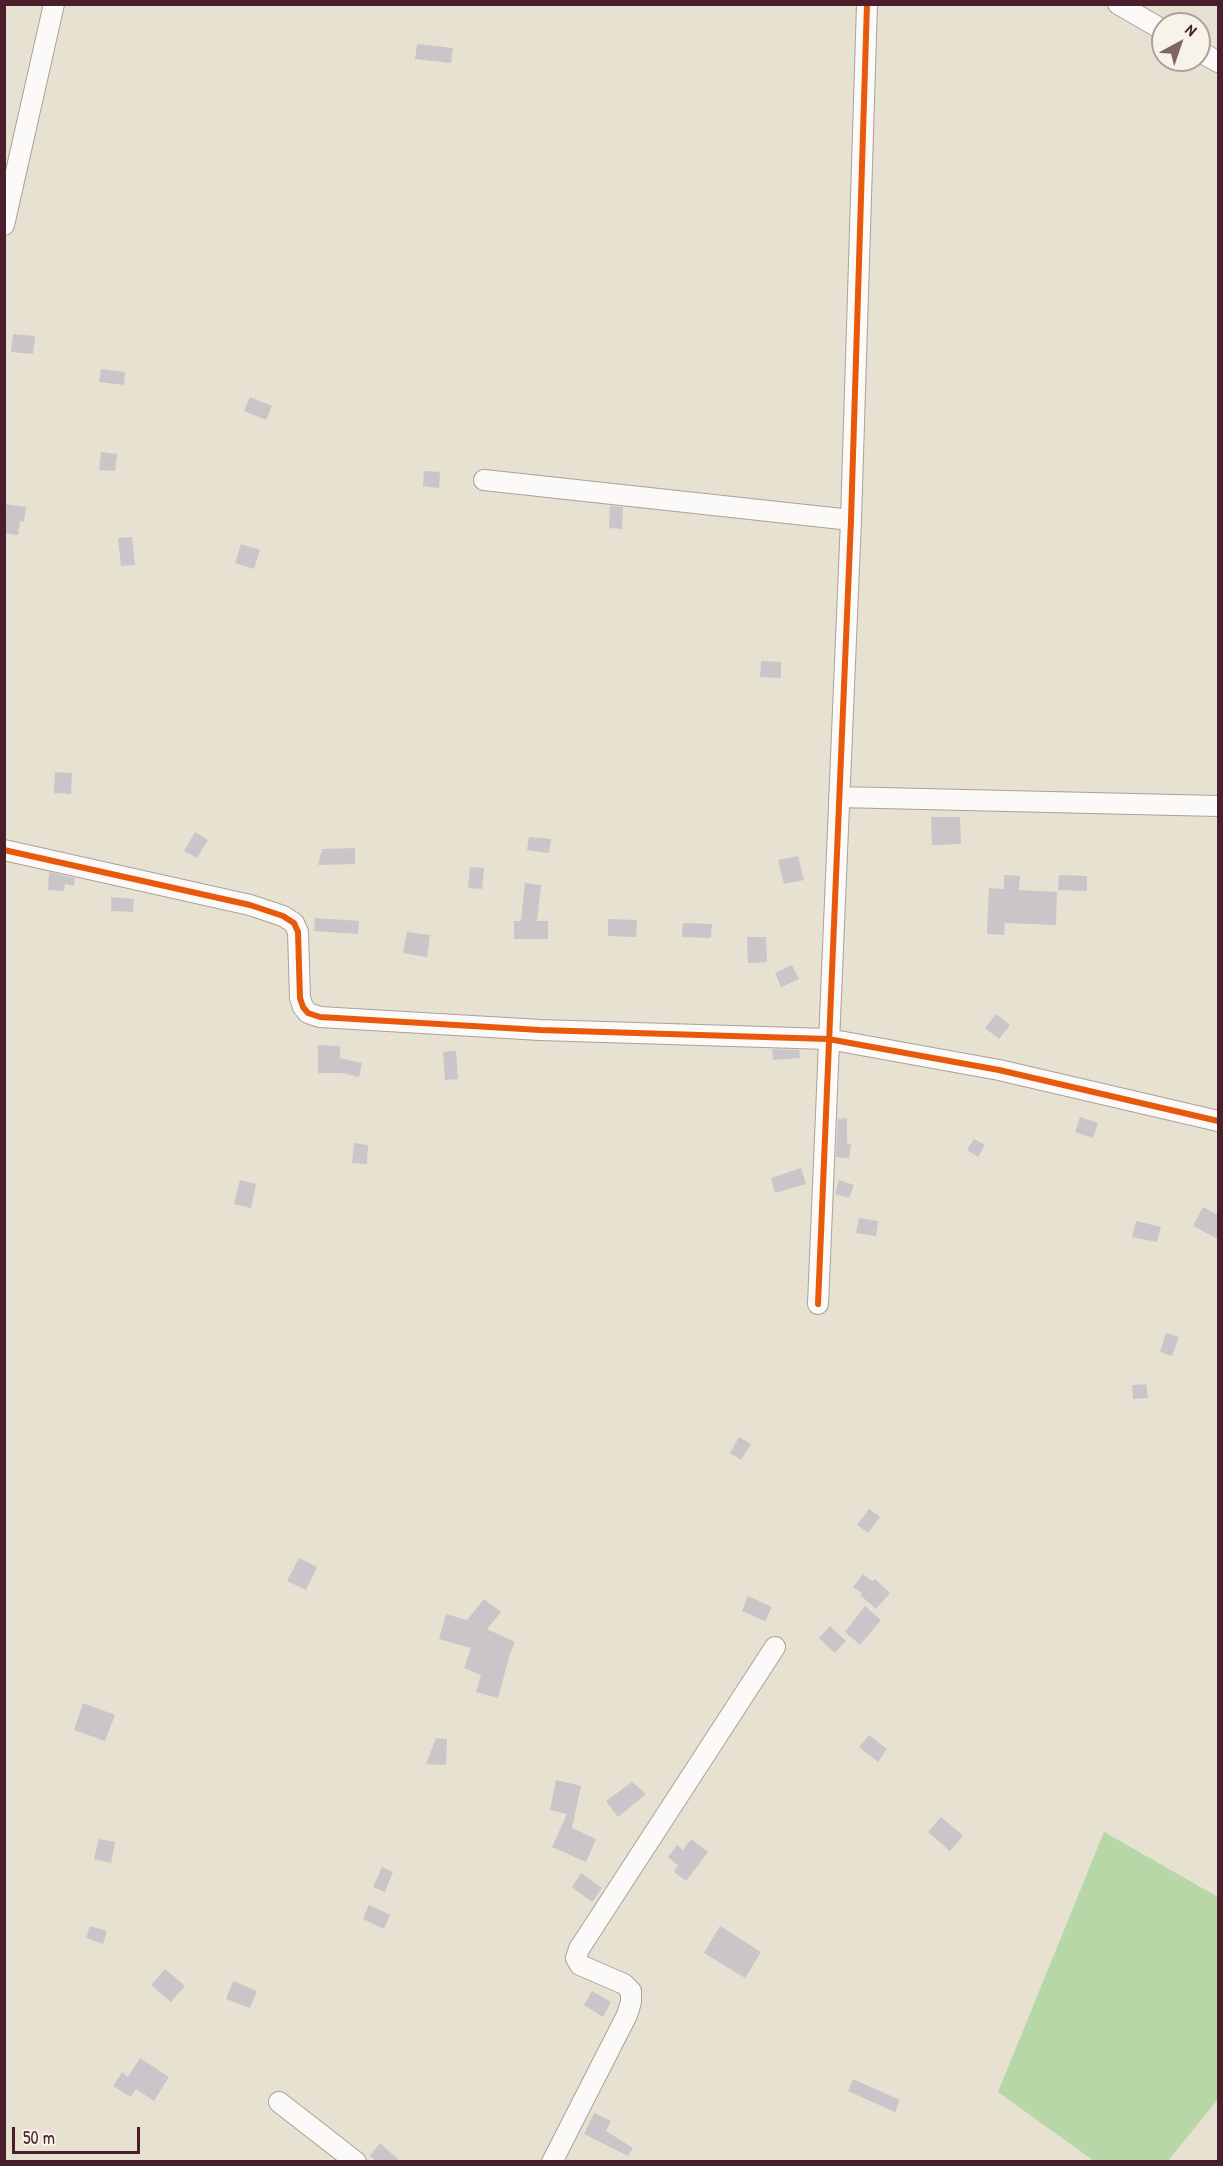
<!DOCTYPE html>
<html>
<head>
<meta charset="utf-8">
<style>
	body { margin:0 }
	#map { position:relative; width:1223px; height:2166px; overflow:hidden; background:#e6e1d1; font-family:"Patrick Hand",sans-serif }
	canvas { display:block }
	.frame { position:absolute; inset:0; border:6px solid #4a1f2b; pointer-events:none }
	.north { position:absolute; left:1151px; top:12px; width:60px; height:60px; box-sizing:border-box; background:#f7f3e8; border:2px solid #b29e9c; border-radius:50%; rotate:40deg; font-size:16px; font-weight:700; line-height:24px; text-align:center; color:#4a1f2b }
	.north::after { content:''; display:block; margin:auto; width:21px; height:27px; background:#816365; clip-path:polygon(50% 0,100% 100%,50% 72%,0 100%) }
	.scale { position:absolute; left:12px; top:2127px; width:128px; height:27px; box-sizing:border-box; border:3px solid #4a1f2b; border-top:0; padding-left:8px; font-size:18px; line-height:21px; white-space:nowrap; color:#4a1f2b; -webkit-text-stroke:4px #f7f3e8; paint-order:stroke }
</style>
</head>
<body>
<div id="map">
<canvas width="1223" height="2166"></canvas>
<div class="frame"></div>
<div class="north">N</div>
<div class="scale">50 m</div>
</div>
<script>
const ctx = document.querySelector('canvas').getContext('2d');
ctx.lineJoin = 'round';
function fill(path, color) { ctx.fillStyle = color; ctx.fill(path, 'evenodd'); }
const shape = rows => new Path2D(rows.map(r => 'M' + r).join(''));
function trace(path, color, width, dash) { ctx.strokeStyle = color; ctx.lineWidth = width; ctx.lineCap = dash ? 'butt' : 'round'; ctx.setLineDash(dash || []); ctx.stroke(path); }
const green = shape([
	[1104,1832,1218,1897,1218,2099,1168,2161,1094,2161,998,2092]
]);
const building = shape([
	[417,44,453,48,451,63,415,59],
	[13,334,35,336,33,354,11,352],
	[101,369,125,372,124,385,99,382],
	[250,397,272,406,266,420,244,411],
	[101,452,117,454,115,471,99,470],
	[424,471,440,472,439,488,423,486],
	[4,504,26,507,24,522,20,521,18,535,4,533],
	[610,506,623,507,622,529,609,528],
	[132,537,135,565,121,566,118,538],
	[241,544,260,550,254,569,235,563],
	[761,661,781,662,781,678,760,677],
	[55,772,72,773,71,794,54,793],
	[931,817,960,817,961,844,932,845],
	[195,832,208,840,197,858,184,851],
	[529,837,551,839,549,853,527,850],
	[355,848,355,864,318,865,322,849],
	[798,856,804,880,784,884,778,860],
	[470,867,484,868,482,889,468,888],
	[49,872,75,878,74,886,65,884,64,891,48,890],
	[1004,875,1020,876,1019,890,1057,892,1056,925,1005,923,1004,935,987,934,989,888,1004,889],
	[1059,875,1087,876,1087,891,1058,890],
	[525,883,541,885,537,921,548,921,548,939,514,939,514,921,521,921],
	[111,897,134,899,133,912,111,911],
	[315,918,359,921,358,934,314,931],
	[608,919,637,920,636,937,608,936],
	[683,923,712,924,711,938,682,937],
	[407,932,430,935,427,957,403,953],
	[747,937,766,937,767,962,748,963],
	[792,965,799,979,781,987,775,973],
	[996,1014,1010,1025,999,1039,985,1028],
	[318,1045,340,1046,340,1058,362,1063,359,1077,342,1073,318,1073],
	[772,1049,799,1050,800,1058,773,1060],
	[456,1051,458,1079,445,1080,443,1052],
	[1080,1117,1098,1123,1093,1138,1075,1132],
	[847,1118,847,1143,851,1144,849,1158,836,1157,838,1119],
	[974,1139,985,1145,978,1157,967,1150],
	[354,1143,368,1145,367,1164,352,1163],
	[801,1168,806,1184,775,1193,771,1178],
	[240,1180,256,1184,251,1208,234,1204],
	[839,1180,854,1185,849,1198,835,1194],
	[1203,1207,1218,1215,1218,1239,1193,1226],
	[859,1218,878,1221,876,1236,856,1233],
	[1136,1221,1161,1227,1157,1242,1132,1237],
	[1166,1333,1179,1337,1172,1356,1160,1352],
	[1146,1384,1148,1398,1133,1399,1132,1385],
	[739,1437,751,1444,741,1460,730,1453],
	[869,1509,880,1517,868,1533,857,1525],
	[299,1558,317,1567,306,1590,287,1581],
	[863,1574,872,1581,875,1579,890,1593,876,1609,860,1595,862,1593,853,1587],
	[748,1596,772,1607,765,1621,742,1611],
	[484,1599,501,1612,487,1629,515,1642,510,1654,498,1698,476,1692,481,1675,464,1668,471,1648,439,1639,446,1614,467,1620],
	[865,1606,881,1620,860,1645,845,1632],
	[830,1626,846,1641,835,1653,819,1638],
	[83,1703,115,1715,105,1741,74,1730],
	[869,1735,887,1749,878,1762,859,1747],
	[436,1738,447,1739,446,1765,426,1764],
	[556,1780,581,1786,572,1828,596,1839,586,1862,552,1847,567,1814,550,1810],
	[632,1782,646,1794,618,1817,606,1801],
	[941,1817,963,1836,950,1851,928,1832],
	[99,1839,115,1842,111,1863,94,1859],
	[691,1839,708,1852,686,1881,674,1872,678,1865,668,1857,677,1845,683,1850],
	[382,1867,393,1872,385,1892,373,1887],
	[581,1873,602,1888,592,1902,572,1887],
	[369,1905,390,1915,384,1929,363,1919],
	[90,1926,107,1931,103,1944,86,1938],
	[720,1926,761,1952,745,1978,704,1953],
	[165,1969,185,1986,171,2002,151,1985],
	[233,1981,257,1991,250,2008,226,1999],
	[592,1991,611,2002,603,2017,584,2005],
	[140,2058,169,2077,154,2101,136,2089,131,2097,113,2086,122,2072,128,2077],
	[853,2079,900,2100,895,2112,848,2091],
	[594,2113,611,2121,606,2131,633,2148,628,2156,584,2134],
	[380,2143,401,2162,377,2162,370,2156]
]);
const street = shape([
	[1118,4,1163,30],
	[1199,51,1218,62],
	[4,225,54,4],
	[484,480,851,520],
	[839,797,1218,806],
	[4,850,250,905,283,916,294,923,298,932,300,998,303,1007,308,1013,320,1017,540,1030,828,1039,999,1070,1218,1121],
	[818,1304,851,520,867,4],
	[279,2102,356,2162],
	[552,2162,627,2015,631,2002,631,1991,624,1984,580,1965,576,1958,579,1949,775,1647]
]);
const cycleway = shape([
	[4,850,250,905,283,916,294,923,298,932,300,998,303,1007,308,1013,320,1017,540,1030,828,1039,999,1070,1218,1121],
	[818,1304,851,520,867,4]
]);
fill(green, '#b7d7a7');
fill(building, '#cac5c9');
trace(street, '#aaa19a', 22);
trace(street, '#fbfaf8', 20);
trace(cycleway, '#e8590c', 6);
</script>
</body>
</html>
